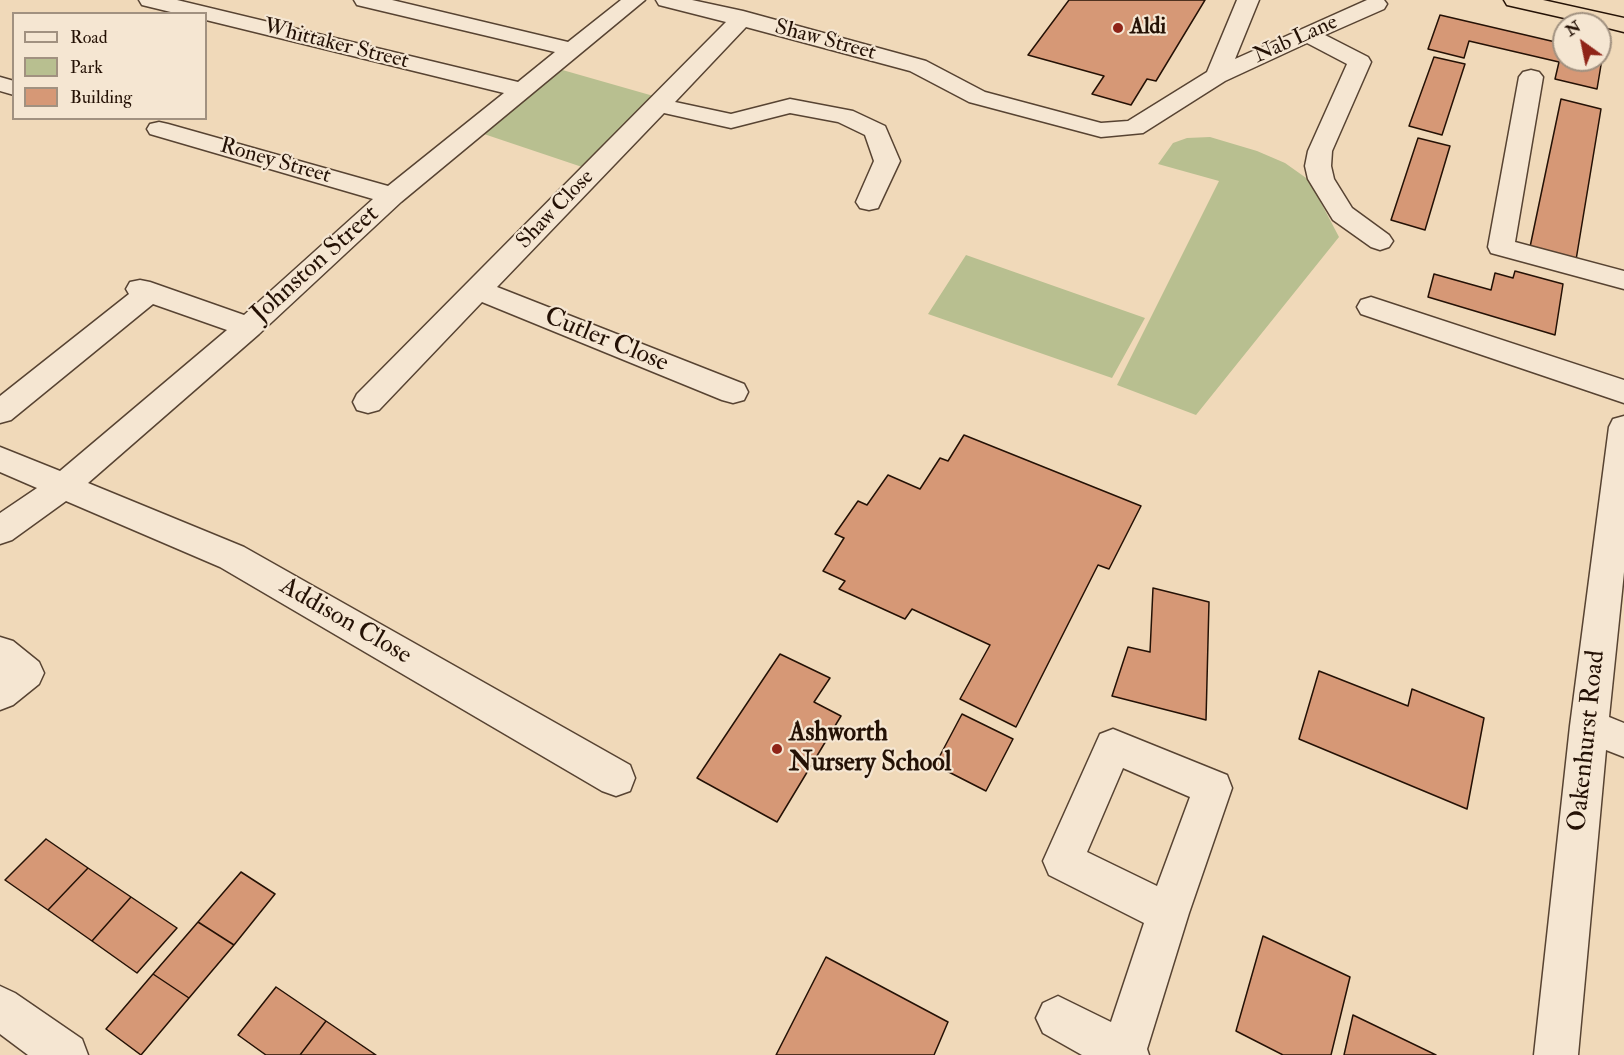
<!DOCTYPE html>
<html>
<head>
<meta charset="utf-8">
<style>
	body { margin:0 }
	#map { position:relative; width:1624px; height:1055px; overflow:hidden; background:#f0d9b9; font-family:"IM FELL Double Pica",serif }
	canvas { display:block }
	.legend { position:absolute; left:12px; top:12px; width:195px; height:108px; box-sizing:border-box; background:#f5e6d2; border:2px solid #a19180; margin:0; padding:8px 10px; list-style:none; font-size:18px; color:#241105 }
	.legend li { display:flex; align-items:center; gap:12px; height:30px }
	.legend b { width:30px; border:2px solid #a19180 }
	.north { position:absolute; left:1552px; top:12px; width:60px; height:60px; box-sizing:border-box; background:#f5e6d2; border:2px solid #a19180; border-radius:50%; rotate:327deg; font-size:16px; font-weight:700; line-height:24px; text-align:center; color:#241105 }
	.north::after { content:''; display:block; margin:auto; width:21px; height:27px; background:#8f2418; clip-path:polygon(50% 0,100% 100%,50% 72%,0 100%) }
</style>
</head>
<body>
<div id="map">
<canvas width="1624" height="1055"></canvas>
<ul class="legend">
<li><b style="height:8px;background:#f5e6d2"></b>Road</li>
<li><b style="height:16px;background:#b8bf90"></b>Park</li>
<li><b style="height:16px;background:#d69876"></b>Building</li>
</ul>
<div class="north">N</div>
</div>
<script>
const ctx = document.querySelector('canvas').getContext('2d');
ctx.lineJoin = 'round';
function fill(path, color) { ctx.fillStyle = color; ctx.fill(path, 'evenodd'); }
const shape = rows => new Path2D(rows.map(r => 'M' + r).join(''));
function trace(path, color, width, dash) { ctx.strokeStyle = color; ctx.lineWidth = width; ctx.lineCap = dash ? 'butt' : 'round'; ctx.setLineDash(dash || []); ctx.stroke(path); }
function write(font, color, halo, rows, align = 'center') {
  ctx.font = font + ' "IM FELL Double Pica",serif'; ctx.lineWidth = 4.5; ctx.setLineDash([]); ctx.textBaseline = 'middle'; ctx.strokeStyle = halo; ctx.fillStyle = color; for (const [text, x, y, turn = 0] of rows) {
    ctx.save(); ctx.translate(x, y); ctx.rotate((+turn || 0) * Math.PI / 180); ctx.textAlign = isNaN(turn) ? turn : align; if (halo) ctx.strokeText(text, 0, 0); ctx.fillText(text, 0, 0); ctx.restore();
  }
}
const green = shape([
	[552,67,664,99,594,171,472,130],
	[1210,137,1257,151,1285,163,1309,180,1339,237,1196,415,1117,385,1219,181,1158,164,1173,143,1187,138],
	[966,255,1145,318,1112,378,928,314]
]);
const building = shape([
	[1069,0,1205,0,1156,81,1147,79,1131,105,1092,94,1104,76,1028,55,1069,0],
	[1440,15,1564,44,1564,60,1600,60,1600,52,1603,53,1597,89,1555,79,1559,62,1469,41,1464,58,1428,49,1440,15],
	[1434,57,1465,64,1442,135,1409,126,1434,57],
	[1561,99,1601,109,1576,260,1530,247,1561,99],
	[1418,138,1450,146,1425,230,1391,220,1418,138],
	[1515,271,1563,284,1555,335,1428,297,1434,274,1491,290,1495,273,1513,278,1515,271],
	[964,435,1141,506,1109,569,1098,565,1016,727,960,699,990,645,912,609,905,619,839,589,845,581,823,571,844,538,835,534,858,501,867,505,888,475,920,489,940,458,948,461,964,435],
	[1153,588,1209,602,1206,720,1112,696,1128,647,1150,652,1153,588],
	[780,654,830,678,814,702,841,716,777,822,697,778,780,654],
	[1319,671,1408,706,1412,689,1484,718,1467,809,1299,739,1319,671],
	[962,714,1013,739,986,791,935,765,962,714],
	[46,839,88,868,48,910,5,880,46,839],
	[88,868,131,897,92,941,48,910,88,868],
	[241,872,275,894,234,945,198,922,241,872],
	[131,897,177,928,137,973,92,941,131,897],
	[198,922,234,945,189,998,153,974,198,922],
	[1263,936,1350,977,1331,1055,1283,1055,1236,1031,1263,936],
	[826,957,948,1022,934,1055,776,1055,826,957],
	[153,974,189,998,141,1055,106,1029,153,974],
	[276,987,326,1021,300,1055,266,1055,238,1035,276,987],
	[1353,1015,1436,1055,1344,1055,1353,1015],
	[326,1021,376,1055,300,1055,326,1021]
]);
const minor = shape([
	[139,0,177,0,518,82,555,52,357,5,354,0,392,0,568,42,621,0,645,0,401,202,259,334,88,483,244,547,630,765,635,778,630,791,616,796,602,791,220,567,66,501,12,540,0,544,0,513,37,488,0,472,0,447,60,471,227,330,153,304,11,420,0,423,0,396,129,294,126,289,130,282,140,280,150,282,244,315,373,199,150,134,147,129,150,124,159,122,168,124,388,186,504,93,206,20,206,14,179,14,142,5,139,0],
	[656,0,692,0,743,11,926,61,985,92,1101,123,1128,121,1207,72,1237,0,1259,0,1235,59,1367,0,1384,0,1387,4,1384,9,1325,35,1368,57,1371,62,1332,151,1331,166,1334,179,1352,208,1389,235,1393,241,1389,247,1380,250,1371,247,1333,220,1308,179,1305,166,1308,151,1347,64,1307,43,1225,81,1143,133,1101,137,969,102,910,71,746,27,675,102,731,114,790,99,853,111,885,126,900,161,878,208,869,210,860,208,856,202,874,161,865,135,838,122,790,113,731,128,664,113,497,287,744,384,748,392,744,400,733,403,722,400,482,302,379,410,368,413,357,410,353,402,357,394,726,22,659,5,656,0],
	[1531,70,1539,72,1543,77,1515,242,1624,271,1624,289,1491,253,1488,247,1519,77,1523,72,1531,70],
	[0,77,14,81,14,95,0,91,0,77],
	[1371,297,1624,380,1624,403,1361,314,1357,307,1361,300,1371,297],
	[1624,416,1624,572,1609,717,1624,723,1624,757,1606,750,1578,1055,1534,1055,1570,726,1609,427,1613,419,1624,416],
	[0,637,13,641,39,662,44,673,39,684,13,705,0,710,0,637],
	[1113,729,1227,775,1232,788,1189,913,1147,1049,1149,1055,1082,1055,1043,1033,1036,1018,1043,1003,1058,996,1111,1022,1144,923,1049,875,1043,861,1100,734,1113,729],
	[1123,768,1190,797,1157,886,1087,852,1123,768],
	[0,986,15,993,82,1039,88,1055,28,1055,0,1034,0,986]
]);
const highway = shape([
	[1504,0,1543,0,1624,18,1624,32,1600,26,1600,24,1591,24,1507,5,1504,0]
]);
const markers = [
	[1118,28,6,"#8f2418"],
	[777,749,6,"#8f2418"]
];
const farPoinames = [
	["Aldi",1130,28]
];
const farStreetnames = [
	["Nab Lane",1296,40,-24],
	["Shaw Street",825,41,15],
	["Whittaker Street",336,45,14],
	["Roney Street",275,162,16],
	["Shaw Close",556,210,-46]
];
const streetNames = [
	["Johnston Street",316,265,-42],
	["Cutler Close",606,341,22],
	["Addison Close",345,622,30],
	["Oakenhurst Road",1588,741,-84]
];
const poiNames = [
	["Ashworth",789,734],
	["Nursery School",789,764]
];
fill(green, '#b8bf90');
fill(building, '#d69876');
trace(building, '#241105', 1.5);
trace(minor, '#574332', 3);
trace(highway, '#241105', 3);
fill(minor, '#f5e6d2');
fill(highway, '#f0d9b9');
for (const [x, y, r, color] of markers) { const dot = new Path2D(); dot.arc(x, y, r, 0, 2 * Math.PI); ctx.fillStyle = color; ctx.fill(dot); trace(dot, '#f5e6d2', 2); }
write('bold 22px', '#241105', '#f5e6d2', farPoinames, 'left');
write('22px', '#241105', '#f5e6d2', farStreetnames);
write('26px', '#241105', '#f5e6d2', streetNames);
write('bold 26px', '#241105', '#f5e6d2', poiNames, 'left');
</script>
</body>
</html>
